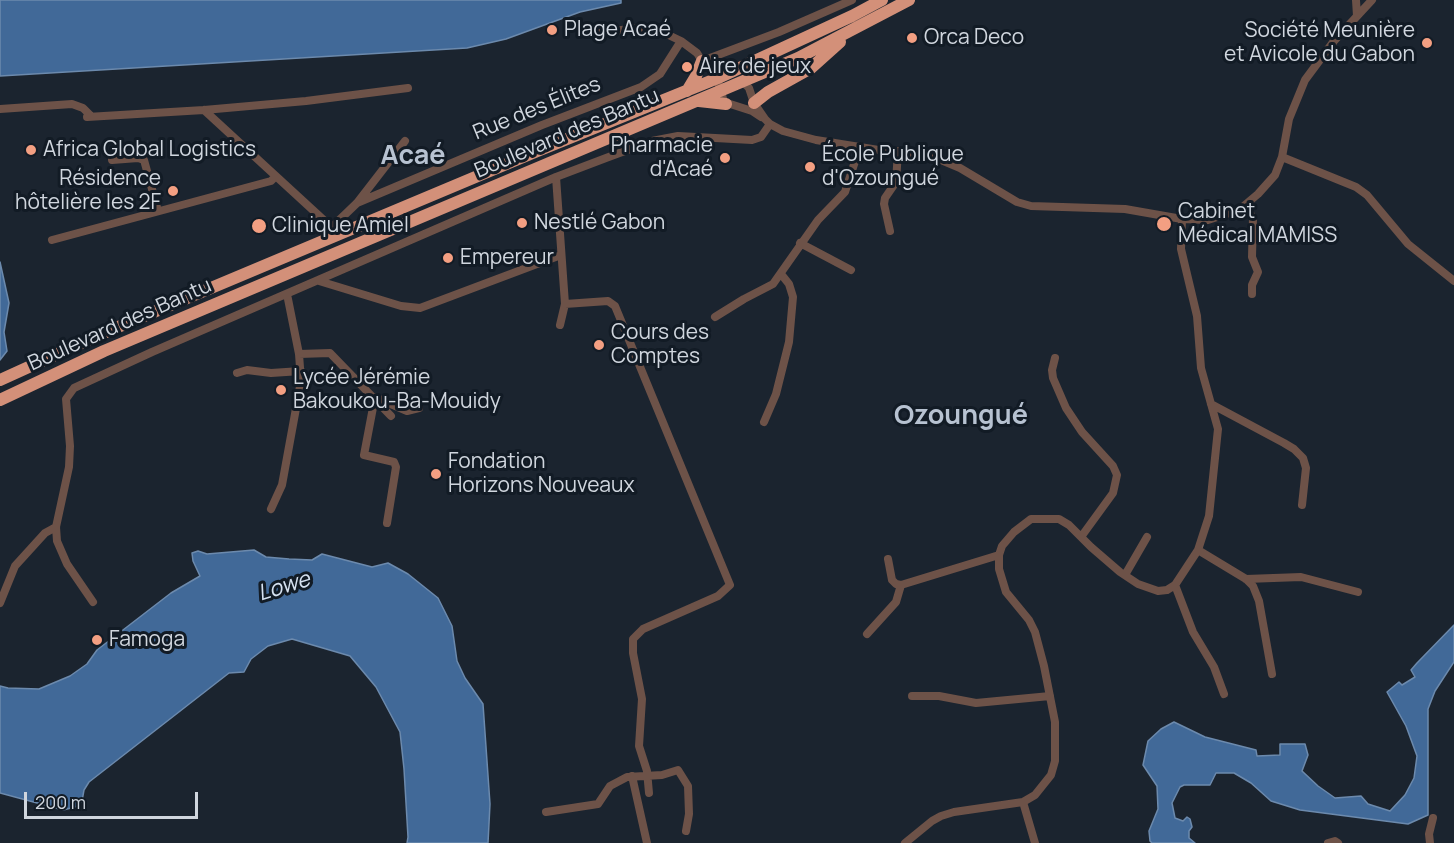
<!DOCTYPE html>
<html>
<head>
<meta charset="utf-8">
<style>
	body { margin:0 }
	#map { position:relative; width:1454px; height:843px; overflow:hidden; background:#1b242f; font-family:Manrope,sans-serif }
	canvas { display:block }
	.scale { position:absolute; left:24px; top:792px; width:174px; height:27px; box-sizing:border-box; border:3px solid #d0d6de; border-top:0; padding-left:8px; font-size:18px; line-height:21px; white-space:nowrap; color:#d0d6de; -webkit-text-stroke:4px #121b25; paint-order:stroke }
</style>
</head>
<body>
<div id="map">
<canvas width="1454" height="843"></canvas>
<div class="scale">200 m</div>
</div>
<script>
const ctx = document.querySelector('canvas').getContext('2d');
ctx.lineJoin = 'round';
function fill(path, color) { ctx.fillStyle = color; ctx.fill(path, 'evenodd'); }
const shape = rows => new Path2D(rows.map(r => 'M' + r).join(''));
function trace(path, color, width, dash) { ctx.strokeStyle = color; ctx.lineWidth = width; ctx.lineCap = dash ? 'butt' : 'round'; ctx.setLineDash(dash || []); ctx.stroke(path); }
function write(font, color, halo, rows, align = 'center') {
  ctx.font = font + ' Manrope,sans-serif'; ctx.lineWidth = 6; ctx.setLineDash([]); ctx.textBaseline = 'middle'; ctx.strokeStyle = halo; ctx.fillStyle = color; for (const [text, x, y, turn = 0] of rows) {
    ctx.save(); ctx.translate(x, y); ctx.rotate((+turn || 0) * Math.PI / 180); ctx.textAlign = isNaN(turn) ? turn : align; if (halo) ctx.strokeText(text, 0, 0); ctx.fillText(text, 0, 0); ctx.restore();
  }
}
const water = shape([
	[0,0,621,0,621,3,580,12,506,39,467,48,0,76,0,0],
	[0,262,9,303,4,332,7,351,0,360,0,262],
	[254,550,266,557,289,559,312,560,322,554,372,567,388,563,408,574,438,598,452,626,457,661,465,678,483,704,490,804,488,843,407,843,408,837,404,769,400,732,376,687,350,656,292,639,268,646,251,659,244,672,229,673,89,782,84,790,82,801,75,807,63,810,0,793,0,686,8,688,39,689,70,676,87,664,97,650,171,593,200,576,193,561,192,553,198,551,207,554,254,550],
	[1454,625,1454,662,1435,691,1428,709,1428,815,1408,824,1300,810,1271,801,1251,783,1234,773,1216,773,1210,785,1184,785,1180,787,1172,803,1175,818,1183,821,1187,817,1190,819,1192,827,1189,831,1189,838,1195,843,1152,843,1150,841,1149,831,1158,809,1157,786,1143,765,1148,741,1161,729,1174,722,1205,737,1256,750,1257,756,1280,755,1280,744,1305,744,1308,755,1302,771,1318,786,1335,798,1361,796,1368,804,1390,811,1405,795,1414,778,1417,756,1406,726,1387,692,1399,682,1402,685,1415,677,1411,670,1417,663,1454,625]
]);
const minor = shape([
	[1356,0,1357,16],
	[590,34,637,28,658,30,681,41,697,53,702,61,779,32,852,0],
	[711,58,733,73],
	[711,58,724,102,752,111,761,117],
	[742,81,749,88,754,103,765,119,770,124,783,131,816,140,941,160,960,168,1017,202,1031,206,1125,209,1182,219,1208,220,1239,210,1258,194,1275,175,1282,157,1289,119,1305,80,1334,41,1372,0],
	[0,109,72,104,83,108,91,116],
	[204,110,340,235],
	[87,117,204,110,306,101,408,88],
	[1282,157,1356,187,1367,195,1408,244,1454,281],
	[112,160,138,158,144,160,158,211],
	[556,177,565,304,560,325],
	[357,203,542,125,641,87,660,74,681,41],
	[1245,206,1253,218,1252,257,1258,272,1252,285,1252,294],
	[332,227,357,203,405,141],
	[890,231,884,204,885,198,896,182,898,151],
	[52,240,271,181,276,176],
	[800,243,851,270],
	[319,281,401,306,420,308,561,255],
	[565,304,608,301,615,306,730,585,718,596,643,629,633,639,633,653,642,699,639,746,647,771,649,793],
	[715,317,744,299,773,284,818,220,845,192,860,146],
	[299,354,330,353,391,416],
	[1055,358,1052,370,1053,378,1066,408,1082,432,1113,466,1117,475,1113,493,1081,537],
	[237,373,247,370,271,373,301,371],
	[375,397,364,455,394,462,396,467,387,523],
	[379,399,407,411,419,408],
	[1211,404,1284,443,1294,449,1303,458,1306,468,1302,505],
	[764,422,776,394,789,342,793,297,789,284,781,274],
	[271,509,282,485,301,381,299,354,287,294],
	[1198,550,1246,579,1253,586,1259,601,1272,674],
	[888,559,892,580,896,584,901,585,999,555],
	[1125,575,1147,537],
	[1246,579,1301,577,1358,592],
	[1175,585,1193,632,1214,667,1224,694],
	[93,602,67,564,57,541,56,527,69,467,70,446,66,399,74,388,152,352,556,177,606,158,652,141,678,136,752,140,761,137,770,124],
	[0,603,15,566,45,533,56,527],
	[867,634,896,602,901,585],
	[912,696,939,696,976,703,1050,696],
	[632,776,647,843],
	[1023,802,1035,843],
	[546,812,598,804,610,786,627,777,662,775,678,770,688,786,689,814,686,831],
	[905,843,932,821,941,816,954,812,1023,802,1035,795,1051,775,1055,761,1055,722,1044,666,1035,632,1029,620,1006,592,999,569,999,555,1002,546,1014,532,1031,519,1059,519,1069,525,1091,547,1120,572,1138,584,1158,591,1167,590,1175,585,1198,550,1209,516,1218,429,1201,368,1197,316,1181,249,1182,219],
	[1328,843,1335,841,1338,843],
	[1430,843,1429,834,1433,818]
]);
const highway = shape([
	[687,91,696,76,702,61],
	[699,101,726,104],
	[754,103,768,92,811,68,840,42],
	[0,380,99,335,535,152,718,78,852,16,882,0],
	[0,400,104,351,798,58,909,0]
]);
const markers = [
	[552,30,6,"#f39f82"],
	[912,38,6,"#f39f82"],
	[1427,43,6,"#f39f82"],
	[687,67,6,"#f39f82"],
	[31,150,6,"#f39f82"],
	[725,158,6,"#f39f82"],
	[810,167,6,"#f39f82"],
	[173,191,6,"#f39f82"],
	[522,223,6,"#f39f82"],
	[1164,224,8,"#f39f82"],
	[259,226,8,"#f39f82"],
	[448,258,6,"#f39f82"],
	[599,345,6,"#f39f82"],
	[281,390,6,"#f39f82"],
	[436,474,6,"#f39f82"],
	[97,640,6,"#f39f82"]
];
const poiNames = [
	["Plage Acaé",564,30],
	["Société Meunière",1415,31,"right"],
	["et Avicole du Gabon",1415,55,"right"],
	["Orca Deco",924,38],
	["Aire de jeux",699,67],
	["Pharmacie",713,146,"right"],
	["d'Acaé",713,170,"right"],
	["Africa Global Logistics",43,150],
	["École Publique",822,155],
	["d'Ozoungué",822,179],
	["Résidence",161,179,"right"],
	["hôtelière les 2F",161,203,"right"],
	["Cabinet",1178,212],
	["Médical MAMISS",1178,236],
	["Nestlé Gabon",534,223],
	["Clinique Amiel",272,226],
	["Empereur",460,258],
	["Cours des",611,333],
	["Comptes",611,357],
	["Lycée Jérémie",293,378],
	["Bakoukou-Ba-Mouidy",293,402],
	["Fondation",448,462],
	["Horizons Nouveaux",448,486],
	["Famoga",109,640]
];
const streetNames = [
	["Rue des Élites",537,109,-22],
	["Boulevard des Bantu",567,134,-23],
	["Boulevard des Bantu",120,325,-24]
];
const waterNames = [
	["Lowe",284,587,-17]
];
const districtNames = [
	["Acaé",413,156],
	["Ozoungué",961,416]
];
fill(water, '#416998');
trace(water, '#6c8aad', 1.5);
trace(minor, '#6d5248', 8);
trace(highway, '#d39079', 12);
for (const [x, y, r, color] of markers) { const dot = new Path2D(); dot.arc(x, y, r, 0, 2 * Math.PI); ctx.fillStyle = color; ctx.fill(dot); trace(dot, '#121b25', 2); }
write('21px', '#d0d6de', '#121b25', poiNames, 'left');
write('21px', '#d0d6de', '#121b25', streetNames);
write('italic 22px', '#d6e2f1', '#121b25', waterNames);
write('bold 27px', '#b7c2d1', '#121b25', districtNames);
</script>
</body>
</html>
